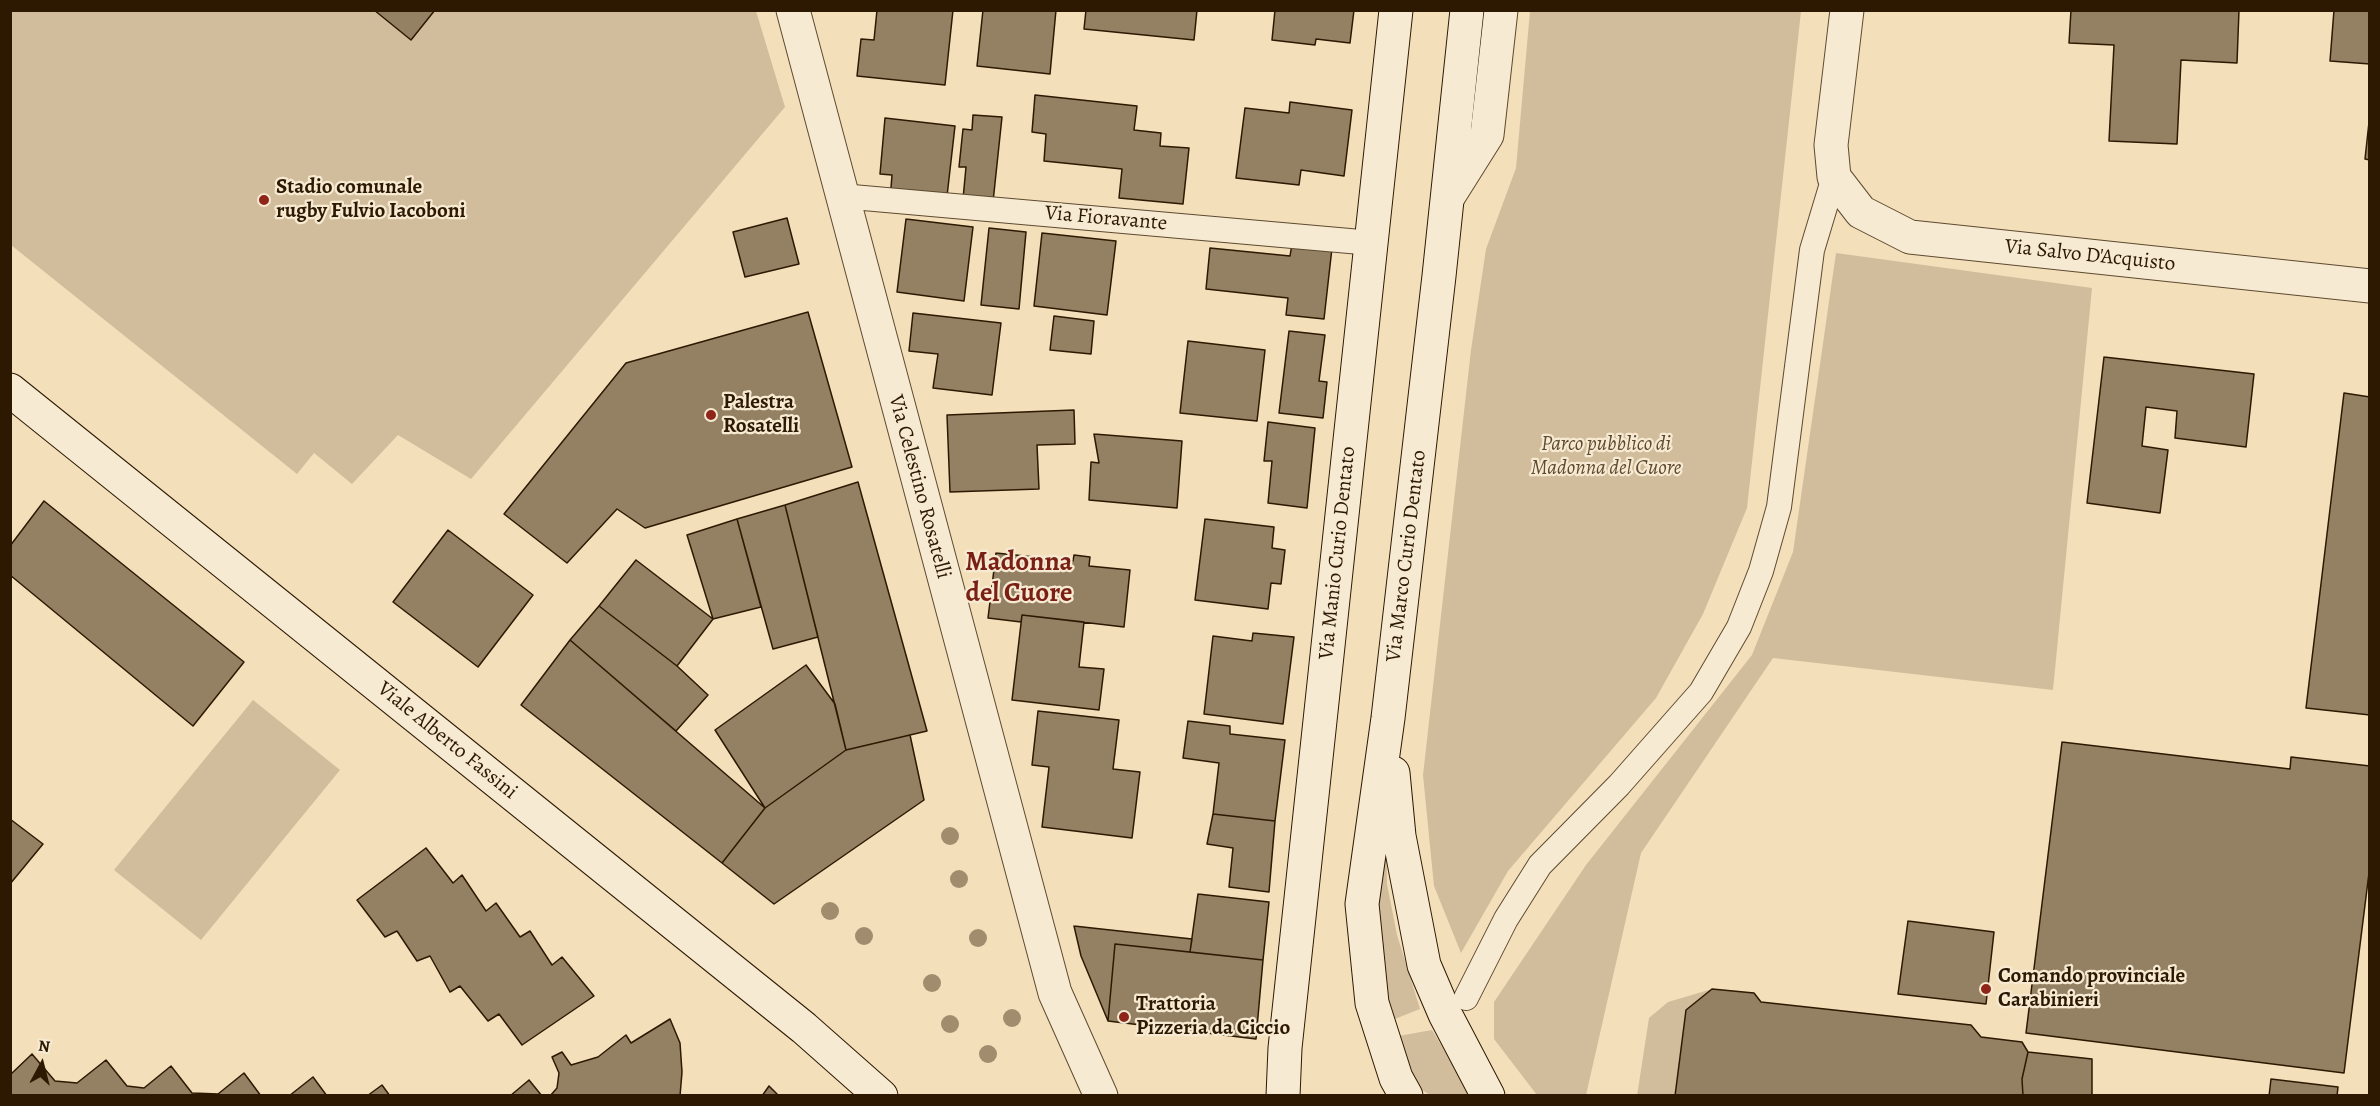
<!DOCTYPE html>
<html>
<head>
<meta charset="utf-8">
<style>
	body { margin:0 }
	#map { position:relative; width:2380px; height:1106px; overflow:hidden; background:#f3dfba; font-family:Alegreya,serif }
	canvas { display:block }
	.frame { position:absolute; inset:0; border:12px solid #2d1902; pointer-events:none }
	.north { position:absolute; left:12px; top:1034px; width:60px; height:60px; -webkit-text-stroke:4px #f7ead2; paint-order:stroke; rotate:7deg; font-size:16px; font-weight:700; line-height:24px; text-align:center; color:#2d1902 }
	.north::after { content:''; display:block; margin:auto; width:21px; height:27px; background:#2d1902; clip-path:polygon(50% 0,100% 100%,50% 72%,0 100%) }
</style>
</head>
<body>
<div id="map">
<canvas width="2380" height="1106"></canvas>
<div class="frame"></div>
<div class="north">N</div>
</div>
<script>
const ctx = document.querySelector('canvas').getContext('2d');
ctx.lineJoin = 'round';
function fill(path, color) { ctx.fillStyle = color; ctx.fill(path, 'evenodd'); }
const shape = rows => new Path2D(rows.map(r => 'M' + r).join(''));
function trace(path, color, width, dash) { ctx.strokeStyle = color; ctx.lineWidth = width; ctx.lineCap = dash ? 'butt' : 'round'; ctx.setLineDash(dash || []); ctx.stroke(path); }
function write(font, color, halo, rows, align = 'center') {
  ctx.font = font + ' Alegreya,serif'; ctx.lineWidth = 4.5; ctx.setLineDash([]); ctx.textBaseline = 'middle'; ctx.strokeStyle = halo; ctx.fillStyle = color; for (const [text, x, y, turn = 0] of rows) {
    ctx.save(); ctx.translate(x, y); ctx.rotate((+turn || 0) * Math.PI / 180); ctx.textAlign = isNaN(turn) ? turn : align; if (halo) ctx.strokeText(text, 0, 0); ctx.fillText(text, 0, 0); ctx.restore();
  }
}
const green = shape([
	[10,11,756,11,785,107,471,479,398,435,352,484,314,453,297,474,11,245],
	[1530,11,1801,11,1747,508,1703,614,1656,698,1508,871,1461,953,1434,886,1423,775,1471,350,1486,249,1516,168],
	[1836,253,2092,288,2053,690,1773,658,1641,853,1586,1095,1537,1095,1494,1039,1494,1002,1586,865,1752,655,1793,552],
	[253,700,340,770,201,940,114,870],
	[1386,803,1387,884,1397,935,1420,1009,1385,1023,1368,903],
	[1712,989,1686,1011,1675,1095,1637,1096,1649,1018,1668,1002],
	[1432,1030,1471,1095,1430,1095,1419,1088,1393,1037]
]);
const building = shape([
	[374,10,435,10,411,40,374,10],
	[877,10,953,10,945,85,857,76,861,39,874,40,877,10],
	[983,10,1056,10,1050,74,977,66,983,10],
	[1086,10,1197,10,1194,40,1084,29,1086,10],
	[1275,10,1354,10,1350,43,1316,39,1315,45,1272,40,1275,10],
	[2071,10,2239,10,2237,63,2181,60,2177,144,2109,141,2114,45,2069,43,2071,10],
	[2334,10,2370,10,2370,64,2330,61,2334,10],
	[1035,95,1137,106,1134,130,1161,133,1160,146,1189,148,1183,204,1119,198,1122,169,1044,161,1046,134,1032,132,1035,95],
	[1290,102,1352,110,1344,176,1301,170,1299,185,1236,178,1245,108,1289,113,1290,102],
	[2370,113,2370,160,2365,159,2370,113],
	[973,115,1002,117,993,202,963,199,966,167,959,167,963,129,972,130,973,115],
	[885,118,955,126,946,205,890,200,892,175,880,174,885,118],
	[787,218,799,264,745,277,733,232,787,218],
	[906,219,973,227,964,301,897,292,906,219],
	[989,228,1026,232,1019,309,981,305,989,228],
	[1042,233,1116,241,1107,315,1034,306,1042,233],
	[1292,244,1332,248,1324,319,1286,315,1288,298,1206,289,1210,248,1290,256,1292,244],
	[808,312,852,467,645,528,617,509,567,563,504,514,626,363,808,312],
	[913,313,1001,323,992,395,933,388,938,354,909,351,913,313],
	[1054,316,1094,321,1091,354,1050,350,1054,316],
	[1289,331,1325,335,1319,381,1327,382,1323,418,1279,413,1289,331],
	[1188,341,1265,350,1257,421,1180,413,1188,341],
	[2104,357,2254,374,2246,447,2175,438,2177,411,2146,407,2142,446,2168,450,2160,513,2087,503,2104,357],
	[2344,393,2370,397,2370,715,2306,708,2344,393],
	[1074,410,1075,444,1037,445,1039,489,950,492,947,415,1074,410],
	[1268,422,1315,428,1307,508,1268,503,1272,461,1264,461,1268,422],
	[1094,434,1182,441,1177,508,1089,500,1091,462,1099,463,1094,434],
	[858,482,927,731,846,750,785,505,858,482],
	[44,501,244,662,193,726,10,575,10,546,44,501],
	[785,505,818,637,773,649,737,519,785,505],
	[737,519,761,607,713,619,687,535,737,519],
	[1205,519,1274,527,1272,548,1285,550,1281,584,1271,583,1268,609,1195,600,1205,519],
	[448,530,533,595,478,667,393,602,448,530],
	[996,553,1073,561,1074,555,1090,557,1089,566,1130,570,1124,627,1022,615,1021,622,988,618,996,553],
	[636,560,713,619,677,666,599,606,636,560],
	[599,606,677,666,708,695,676,731,570,640,599,606],
	[1022,615,1084,622,1079,667,1104,669,1099,710,1012,700,1022,615],
	[1253,633,1294,637,1283,724,1204,714,1213,636,1252,641,1253,633],
	[570,640,765,808,722,863,521,705,570,640],
	[806,665,835,704,846,750,765,808,715,730,806,665],
	[1038,711,1119,720,1113,769,1140,772,1132,838,1042,827,1049,767,1032,765,1038,711],
	[1188,721,1230,726,1230,734,1285,740,1275,821,1213,814,1219,763,1183,758,1188,721],
	[910,735,924,800,774,904,722,863,765,808,846,750,910,735],
	[2062,742,2290,769,2291,757,2370,766,2370,865,2344,1073,2026,1033,2062,742],
	[1213,814,1275,821,1269,892,1229,887,1233,848,1207,844,1213,814],
	[10,819,43,844,10,884,10,819],
	[426,848,453,883,462,875,486,911,496,903,520,937,530,931,552,965,562,957,594,996,522,1045,499,1014,488,1021,460,986,450,992,430,956,417,961,397,931,385,937,357,900,426,848],
	[1198,894,1269,902,1263,960,1190,952,1198,894],
	[1908,921,1994,932,1986,1004,1898,994,1908,921],
	[1074,926,1192,939,1190,952,1115,944,1108,1021,1081,956,1074,926],
	[1115,944,1263,960,1256,1039,1108,1021,1115,944],
	[1712,989,1754,993,1761,1002,1971,1025,1981,1037,2022,1042,2028,1052,2022,1079,2023,1096,1675,1096,1686,1010,1712,989],
	[670,1019,680,1043,682,1072,680,1096,550,1096,557,1088,559,1073,552,1057,562,1052,571,1065,598,1057,626,1035,631,1043,670,1019],
	[2028,1052,2092,1059,2092,1096,2023,1096,2022,1079,2028,1052],
	[32,1054,55,1081,77,1083,106,1060,127,1086,144,1088,171,1066,192,1093,218,1094,244,1073,261,1096,10,1096,10,1075,32,1054],
	[313,1077,327,1096,289,1096,313,1077],
	[2271,1079,2338,1087,2337,1096,2269,1096,2271,1079],
	[529,1080,542,1096,510,1096,529,1080],
	[382,1085,390,1096,367,1096,382,1085],
	[769,1086,779,1096,762,1096,769,1086]
]);
const service = shape([
	[841,196,1372,243],
	[1466,998,1506,919,1540,865,1619,785,1701,692,1739,627,1761,571,1779,507,1812,250,1834,177]
]);
const minor = shape([
	[793,10,1055,993,1101,1096],
	[1847,10,1831,145,1834,177,1861,212,1910,237,2370,286],
	[1448,197,1487,135,1501,10]
]);
const secondary = shape([
	[10,390,804,1028,881,1096],
	[1393,773,1399,836,1424,965,1445,1014,1488,1096],
	[1283,1096,1285,1048,1396,10],
	[1406,1096,1396,1078,1372,1003,1362,904,1388,718,1439,276,1467,10]
]);
const trees = [
	[950,836],
	[959,879],
	[830,911],
	[864,936],
	[978,938],
	[932,983],
	[1012,1018],
	[950,1024],
	[988,1054]
];
const markers = [
	[264,200,6,"#8f2418"],
	[711,415,6,"#8f2418"],
	[1986,989,6,"#8f2418"],
	[1124,1017,6,"#8f2418"]
];
const poiNames = [
	["Stadio comunale",276,188],
	["rugby Fulvio Iacoboni",276,212],
	["Palestra",723,403],
	["Rosatelli",723,427],
	["Comando provinciale",1998,977],
	["Carabinieri",1998,1001],
	["Trattoria",1136,1005],
	["Pizzeria da Ciccio",1136,1029]
];
const streetNames = [
	["Via Fioravante",1106,219,5],
	["Via Salvo D'Acquisto",2090,256,6],
	["Via Celestino Rosatelli",919,487,75],
	["Via Manio Curio Dentato",1338,553,-84],
	["Via Marco Curio Dentato",1407,556,-83],
	["Viale Alberto Fassini",447,741,39]
];
const parkNames = [
	["Parco pubblico di",1606,445],
	["Madonna del Cuore",1606,469]
];
const districtNames = [
	["Madonna",1019,563],
	["del Cuore",1019,594]
];
fill(green, '#d1bd9b');
fill(building, '#948062');
trace(building, '#2d1902', 1.5);
trace(service, '#5e4a30', 26);
trace(minor, '#5e4a30', 35);
trace(secondary, '#2d1902', 35);
trace(service, '#f7ead2', 24);
trace(minor, '#f7ead2', 33);
trace(secondary, '#f7ead2', 33);
ctx.fillStyle = '#a18d6e';
for (const [x, y] of trees) { ctx.beginPath(); ctx.arc(x, y, 9, 0, 2 * Math.PI); ctx.fill(); }
for (const [x, y, r, color] of markers) { const dot = new Path2D(); dot.arc(x, y, r, 0, 2 * Math.PI); ctx.fillStyle = color; ctx.fill(dot); trace(dot, '#f7ead2', 2); }
write('bold 21px', '#2d1902', '#f7ead2', poiNames, 'left');
write('21px', '#2d1902', '#f7ead2', streetNames);
write('italic 21px', '#5e4a30', '#f7ead2', parkNames);
write('bold 27px', '#7a1f14', '#f7ead2', districtNames);
</script>
</body>
</html>
